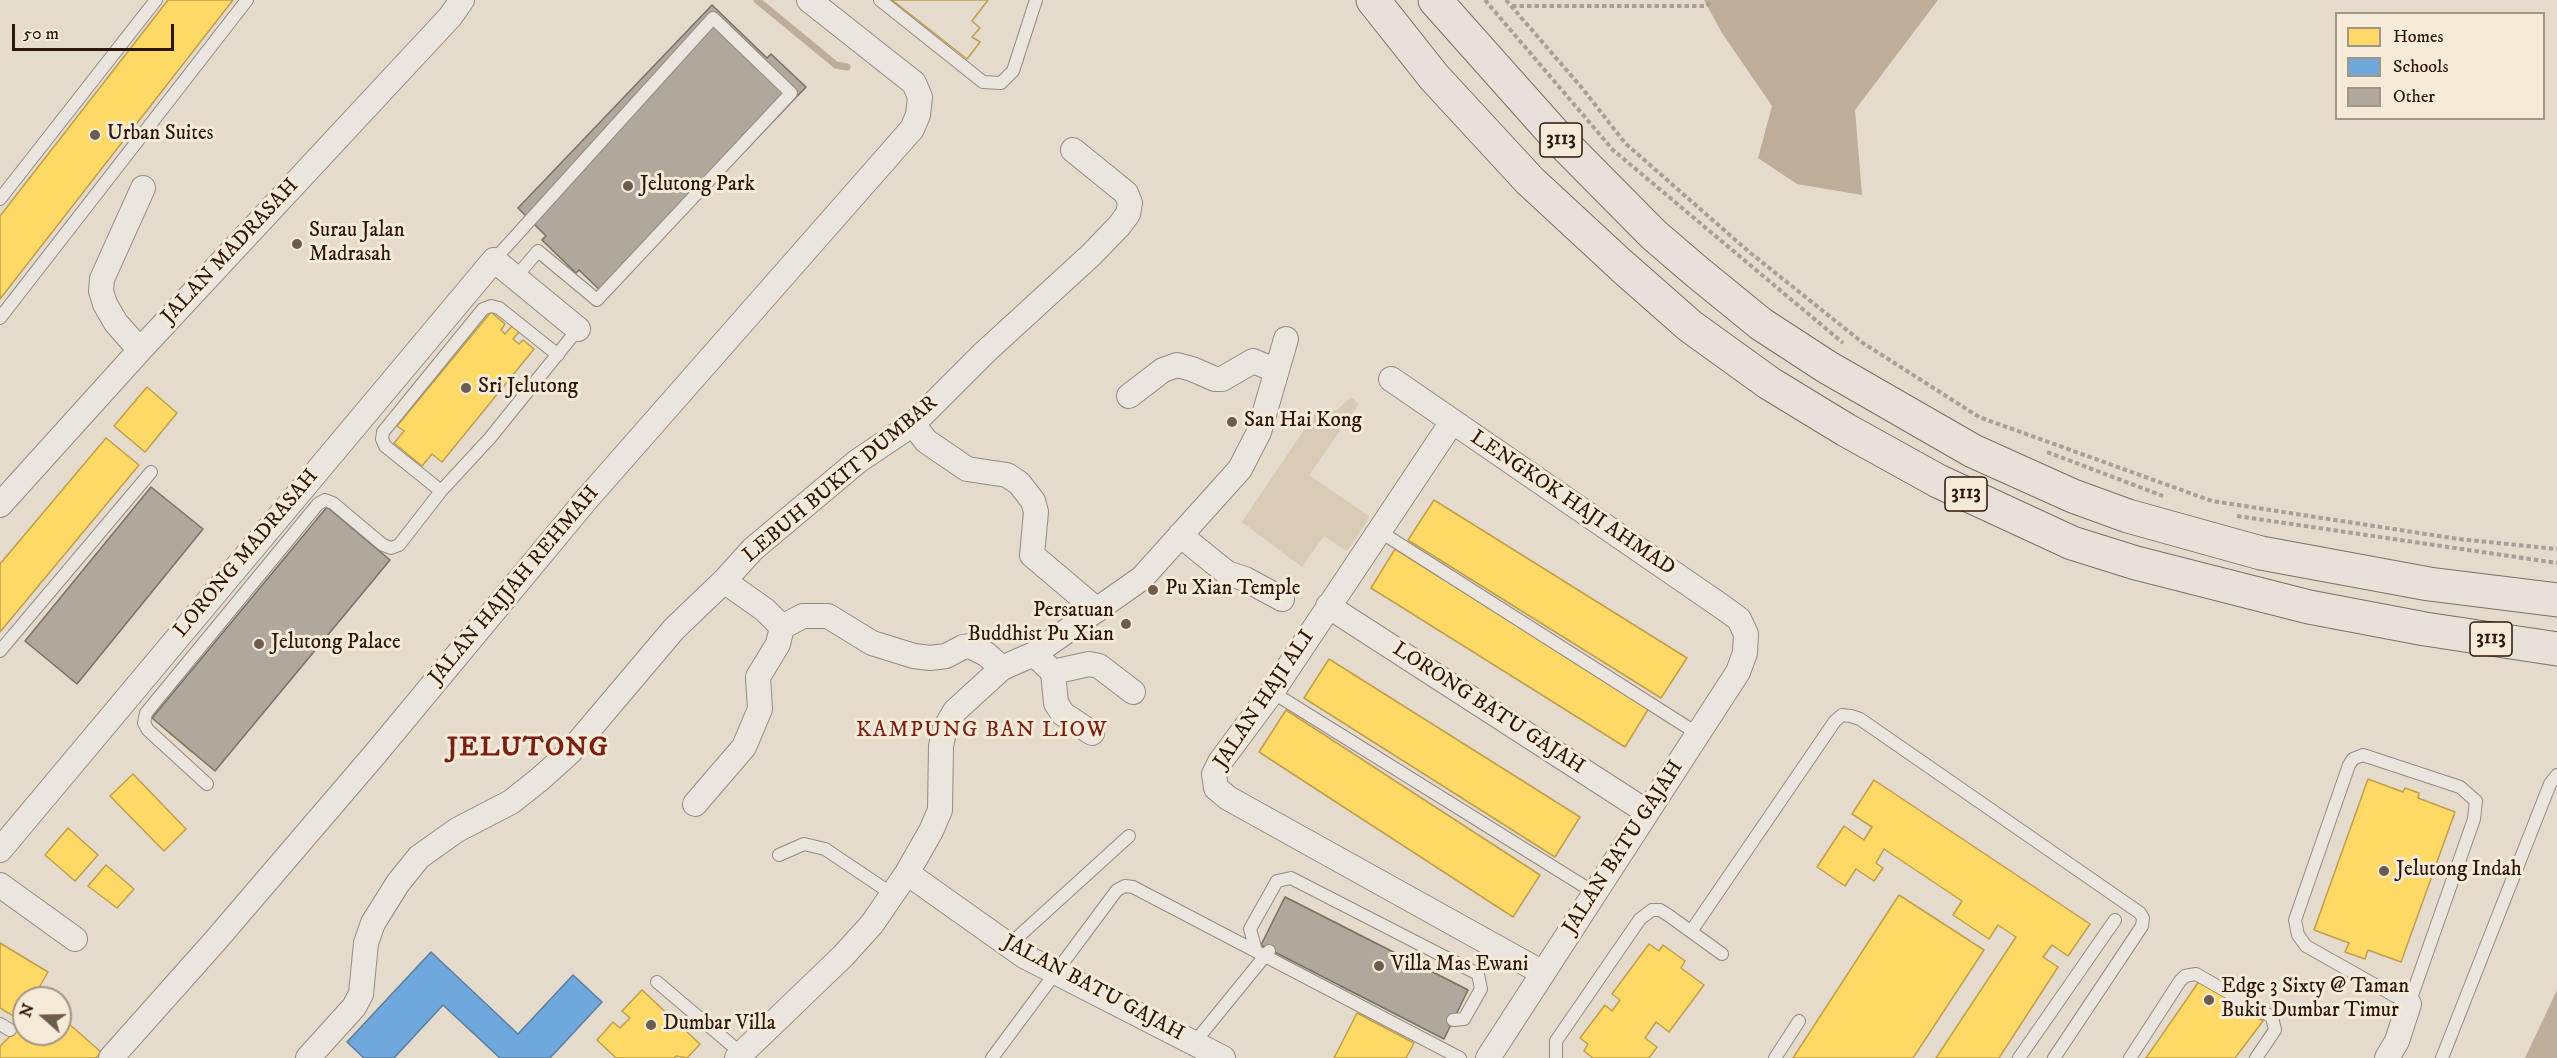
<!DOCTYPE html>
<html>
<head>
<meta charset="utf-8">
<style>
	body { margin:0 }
	#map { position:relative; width:2557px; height:1058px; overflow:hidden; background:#e4dbcc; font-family:"IM FELL DW Pica",serif }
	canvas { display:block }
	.legend { position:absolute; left:2335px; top:12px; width:210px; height:108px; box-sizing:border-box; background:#f5ead7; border:2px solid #a59585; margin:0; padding:8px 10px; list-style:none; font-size:18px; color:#2d160a }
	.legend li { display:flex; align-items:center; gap:12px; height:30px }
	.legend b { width:30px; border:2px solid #a59585 }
	.north { position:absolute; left:12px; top:986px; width:60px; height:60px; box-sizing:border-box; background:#f5ead7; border:2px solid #a59585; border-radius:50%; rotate:290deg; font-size:16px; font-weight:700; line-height:24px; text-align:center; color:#2d160a }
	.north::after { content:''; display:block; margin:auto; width:21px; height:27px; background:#6d5b4e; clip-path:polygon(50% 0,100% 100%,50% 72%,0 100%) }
	.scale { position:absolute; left:12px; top:24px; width:162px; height:27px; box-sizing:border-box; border:3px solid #2d160a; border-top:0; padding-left:8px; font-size:18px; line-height:21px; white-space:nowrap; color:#2d160a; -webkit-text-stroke:4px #f5ead7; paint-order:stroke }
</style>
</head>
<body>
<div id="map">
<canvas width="2557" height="1058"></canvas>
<ul class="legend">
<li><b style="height:16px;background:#ffd966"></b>Homes</li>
<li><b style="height:16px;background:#6fa8dc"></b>Schools</li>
<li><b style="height:16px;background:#b0a89d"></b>Other</li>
</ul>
<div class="north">N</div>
<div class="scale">50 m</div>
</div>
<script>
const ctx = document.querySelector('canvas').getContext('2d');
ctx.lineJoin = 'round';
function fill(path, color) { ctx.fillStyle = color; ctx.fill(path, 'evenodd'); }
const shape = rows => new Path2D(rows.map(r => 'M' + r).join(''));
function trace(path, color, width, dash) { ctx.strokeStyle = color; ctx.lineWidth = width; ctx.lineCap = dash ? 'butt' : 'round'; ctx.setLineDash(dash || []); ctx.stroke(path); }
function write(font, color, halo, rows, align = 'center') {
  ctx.font = font + ' "IM FELL DW Pica",serif'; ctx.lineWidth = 6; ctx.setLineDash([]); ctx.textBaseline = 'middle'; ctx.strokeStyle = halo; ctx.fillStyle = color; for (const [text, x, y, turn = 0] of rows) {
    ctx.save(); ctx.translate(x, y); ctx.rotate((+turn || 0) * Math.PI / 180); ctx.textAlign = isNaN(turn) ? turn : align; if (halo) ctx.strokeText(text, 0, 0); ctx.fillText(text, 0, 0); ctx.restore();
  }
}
const green = shape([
	[1351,397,1359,404,1309,475,1370,517,1347,551,1324,536,1302,567,1242,522,1316,412,1337,410]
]);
const water = shape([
	[1704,0,1938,0,1855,110,1862,195,1797,184,1758,158,1772,106,1722,33],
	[2557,990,2557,1058,2525,1058]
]);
const homes = shape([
	[168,0,233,0,0,299,0,216,168,0],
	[892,0,988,0,972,21,980,28,972,37,980,42,967,59,892,0],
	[892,0,988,0,972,21,980,28,972,37,980,42,967,59,892,0],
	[672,101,709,136,591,263,587,260,576,273,542,240,672,101],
	[491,312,505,324,501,330,505,334,512,326,519,332,513,339,519,344,523,340,534,349,442,462,432,454,422,466,394,443,404,431,397,426,491,312],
	[147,387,177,413,145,452,114,426,147,387],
	[106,438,139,465,0,632,0,564,106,438],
	[1434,500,1687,658,1661,698,1408,540,1434,500],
	[325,537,351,558,192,752,166,730,325,537],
	[1395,549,1649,708,1625,747,1371,588,1395,549],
	[1329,659,1580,817,1555,857,1304,698,1329,659],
	[1286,710,1540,875,1513,917,1259,752,1286,710],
	[133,774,186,829,164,851,110,796,133,774],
	[2368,779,2403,792,2405,788,2419,793,2418,798,2455,812,2401,962,2368,950,2365,959,2345,952,2349,943,2314,930,2368,779],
	[1874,780,2090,924,2068,956,2052,945,2043,957,2058,967,1999,1058,1936,1058,2016,937,1998,925,1989,939,1953,915,1962,901,1884,849,1876,863,1883,868,1874,881,1856,869,1845,886,1817,867,1844,826,1864,840,1872,827,1852,814,1874,780],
	[68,828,98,855,75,881,45,855,68,828],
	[106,865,134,889,117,908,88,886,106,865],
	[1899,895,1984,950,1913,1058,1793,1058,1899,895],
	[1285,897,1468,990,1451,1024,1435,1016,1428,1030,1420,1026,1428,1012,1378,987,1371,1001,1340,986,1347,972,1299,947,1292,961,1283,956,1290,943,1268,931,1285,897],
	[0,943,48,972,33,998,24,998,24,1013,20,1020,0,1008,0,943],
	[1649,944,1659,951,1663,945,1685,961,1681,968,1704,985,1669,1032,1656,1022,1645,1038,1657,1047,1649,1058,1593,1058,1584,1051,1588,1044,1580,1038,1605,1005,1612,1011,1620,1000,1612,994,1649,944],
	[2200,980,2263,1021,2235,1058,2146,1058,2200,980],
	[642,990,700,1044,687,1058,676,1056,674,1058,616,1058,597,1040,613,1022,620,1028,630,1018,622,1011,642,990],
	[1357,1013,1414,1043,1406,1058,1334,1058,1357,1013],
	[60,1016,101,1052,96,1058,0,1058,0,1046,24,1023,24,1034,60,1034,60,1016]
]);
const schools = shape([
	[431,952,518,1034,573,975,602,1002,550,1058,500,1058,443,1005,394,1058,364,1058,347,1042,431,952]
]);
const stream = shape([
	[757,0,836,65,847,67]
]);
const building = shape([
	[712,5,767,58,771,54,806,87,606,296,579,270,576,273,542,240,546,236,518,208,712,5],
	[151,487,203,529,77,684,25,641,151,487],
	[327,507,390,560,215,771,152,718,327,507],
	[1285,897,1468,990,1444,1039,1261,945,1285,897]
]);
const path = shape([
	[1485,0,1613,150,1843,343],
	[1506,0,1582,88,1625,143,1748,251,1863,343,1979,417,2212,501,2458,539,2557,549],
	[1512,6,1707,6,1712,0],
	[2047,452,2163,496],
	[2237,516,2557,563]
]);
const lane = shape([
	[880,0,983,82,1001,83,1013,71,1036,0],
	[0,199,156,0],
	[494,260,713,18,791,93,597,300,538,251,515,278],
	[0,318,247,0],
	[441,491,385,446,382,439,383,432,483,309,491,306,499,308,558,355],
	[1379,531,1698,734],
	[0,651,151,472],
	[1272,692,1595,893],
	[2363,755,2460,787,2476,801,2474,819,2409,1004,2306,946,2298,935,2295,920,2349,765,2353,759,2363,755],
	[207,784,148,730,144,723,146,713,318,504,325,500,333,503,383,545,391,548,399,545,441,491,490,438,578,329],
	[779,855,804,844,825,849,892,894],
	[1692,930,1835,721,1842,715,1851,716,1860,719,2140,913,2143,918,2142,926,2054,1058],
	[1008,946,1129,836],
	[1256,951,1250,929,1277,881,1291,878,1478,974,1481,989,1464,1019,1453,1020],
	[657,982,741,1053],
	[0,1024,10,1030],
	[1194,1043,1269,951],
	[992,1058,1117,890,1125,886,1133,887,1460,1058],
	[1556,1058,1556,1041,1640,919,1652,910,1660,910,1668,915,1722,954],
	[1775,1058,1799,1021],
	[2019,1058,2115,920],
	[2130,1058,2180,981,2185,976,2196,974,2272,1017,2275,1030,2256,1058],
	[2442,1058,2550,784,2557,775]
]);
const street = shape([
	[140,350,116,323,105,304,101,291,102,279,143,188],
	[1391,379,1721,606,1739,619,1746,634,1745,653,1738,672,1488,1058],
	[1129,396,1163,370,1177,365,1192,369,1215,379,1222,379,1253,361,1275,370],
	[1452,422,1272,692,1220,762,1214,774,1216,788,1228,798,1543,973],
	[913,424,926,441,967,469,1007,475,1019,483,1033,501,1036,512,1032,555,1097,610],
	[0,505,140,350,450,17,462,0],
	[1180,535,1227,573,1245,579,1282,599],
	[1328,606,1647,812],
	[782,627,803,616,828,616,872,643,914,656,930,658,946,656,963,647,970,646,986,654,1002,668],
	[1034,654,1053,672,1056,703,1063,714,1092,733],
	[1053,672,1089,664,1099,666,1133,692],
	[695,804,744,747,760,709,758,677,778,644,782,627,765,610,724,581],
	[0,850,494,260,578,329],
	[907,873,1024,956,1223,1058],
	[0,885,75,939],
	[111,1058,216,940,376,753,586,500,912,129,918,115,920,97,914,83,809,0],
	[308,1058,354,1007,361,994,366,943,373,923,398,883,419,857,457,830,511,802,540,779,570,752,674,629,724,581,753,549,858,461,913,424,984,353,1091,255,1119,226,1128,214,1130,203,1126,193,1073,150],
	[737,1058,843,956,872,924,907,873,931,831,940,810,941,746,945,728,955,711,1002,668,1034,654,1142,578,1240,469,1259,432,1286,339],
	[2387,1058,2397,1041,2409,1004]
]);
const highway = shape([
	[1373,0,1434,77,1530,181,1623,267,1690,326,1769,383,1846,430,1938,481,2072,543,2136,563,2309,607,2425,629,2557,649],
	[1435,0,1557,137,1654,235,1696,271,1761,324,1827,367,1973,451,2073,496,2128,516,2261,553,2429,584,2557,600]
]);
const markers = [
	[95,135,6,"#6d5b4e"],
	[628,186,6,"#6d5b4e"],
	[297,244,6,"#6d5b4e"],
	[466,388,6,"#6d5b4e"],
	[1232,422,6,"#6d5b4e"],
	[1153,590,6,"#6d5b4e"],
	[1126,624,6,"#6d5b4e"],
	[259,644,6,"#6d5b4e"],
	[2384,871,6,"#6d5b4e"],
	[1379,966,6,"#6d5b4e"],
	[2209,1000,6,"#6d5b4e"],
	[651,1025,6,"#6d5b4e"]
];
const shields = [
	[1561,140,42],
	[1966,494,42],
	[2491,639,42]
];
const shieldNames = [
	["3113",1561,140],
	["3113",1966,494],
	["3113",2491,639]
];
const poiNames = [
	["Urban Suites",107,135],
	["Jelutong Park",640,186],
	["Surau Jalan",309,232],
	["Madrasah",309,256],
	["Sri Jelutong",478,388],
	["San Hai Kong",1244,422],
	["Pu Xian Temple",1165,590],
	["Persatuan",1114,612,"right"],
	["Buddhist Pu Xian",1114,636,"right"],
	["Jelutong Palace",271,644],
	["Jelutong Indah",2396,871],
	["Villa Mas Ewani",1391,966],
	["Edge 3 Sixty @ Taman",2221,988],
	["Bukit Dumbar Timur",2221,1012],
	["Dumbar Villa",663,1025]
];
const streetNames = [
	["JALAN MADRASAH",231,252,-47],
	["LEBUH BUKIT DUMBAR",841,480,-40],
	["LENGKOK HAJI AHMAD",1572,504,34],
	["LORONG MADRASAH",247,554,-50],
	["JALAN HAJJAH REHMAH",515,586,-50],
	["JALAN HAJI ALI",1265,700,-56],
	["LORONG BATU GAJAH",1488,709,33],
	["JALAN BATU GAJAH",1624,848,-57],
	["JALAN BATU GAJAH",1093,989,28]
];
const neighbourhoodNames = [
	["KAMPUNG BAN LIOW",982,731]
];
const districtNames = [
	["JELUTONG",528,749]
];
fill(green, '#d8cab5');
fill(water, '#beae99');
fill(homes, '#ffd966');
trace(homes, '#c09e4a', 1.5);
fill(schools, '#6fa8dc');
trace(schools, '#5b7c9d', 1.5);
trace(stream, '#beae99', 7);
fill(building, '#b0a89d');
trace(building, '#797167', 1.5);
trace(lane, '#948b81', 14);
trace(street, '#948b81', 26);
trace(highway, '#797167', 35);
trace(path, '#a6a098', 4, [4.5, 3]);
trace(lane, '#eae5de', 12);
trace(street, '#eae5de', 24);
trace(highway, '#e7e1d9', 33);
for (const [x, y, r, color] of markers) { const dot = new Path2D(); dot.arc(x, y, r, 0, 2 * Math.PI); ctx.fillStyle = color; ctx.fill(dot); trace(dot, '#f5ead7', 2); }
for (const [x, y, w] of shields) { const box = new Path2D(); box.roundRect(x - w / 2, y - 17, w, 34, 4.5); ctx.fillStyle = '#f5ead7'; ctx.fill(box); trace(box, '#2d160a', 1.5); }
write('bold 20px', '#2d160a', null, shieldNames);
write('21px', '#2d160a', '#f5ead7', poiNames, 'left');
write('21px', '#2d160a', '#f5ead7', streetNames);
ctx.letterSpacing = '1.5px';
write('22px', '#7a1f14', '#f5ead7', neighbourhoodNames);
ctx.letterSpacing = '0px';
ctx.letterSpacing = '1.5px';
write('bold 27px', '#7a1f14', '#f5ead7', districtNames);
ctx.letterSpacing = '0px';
</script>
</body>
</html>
